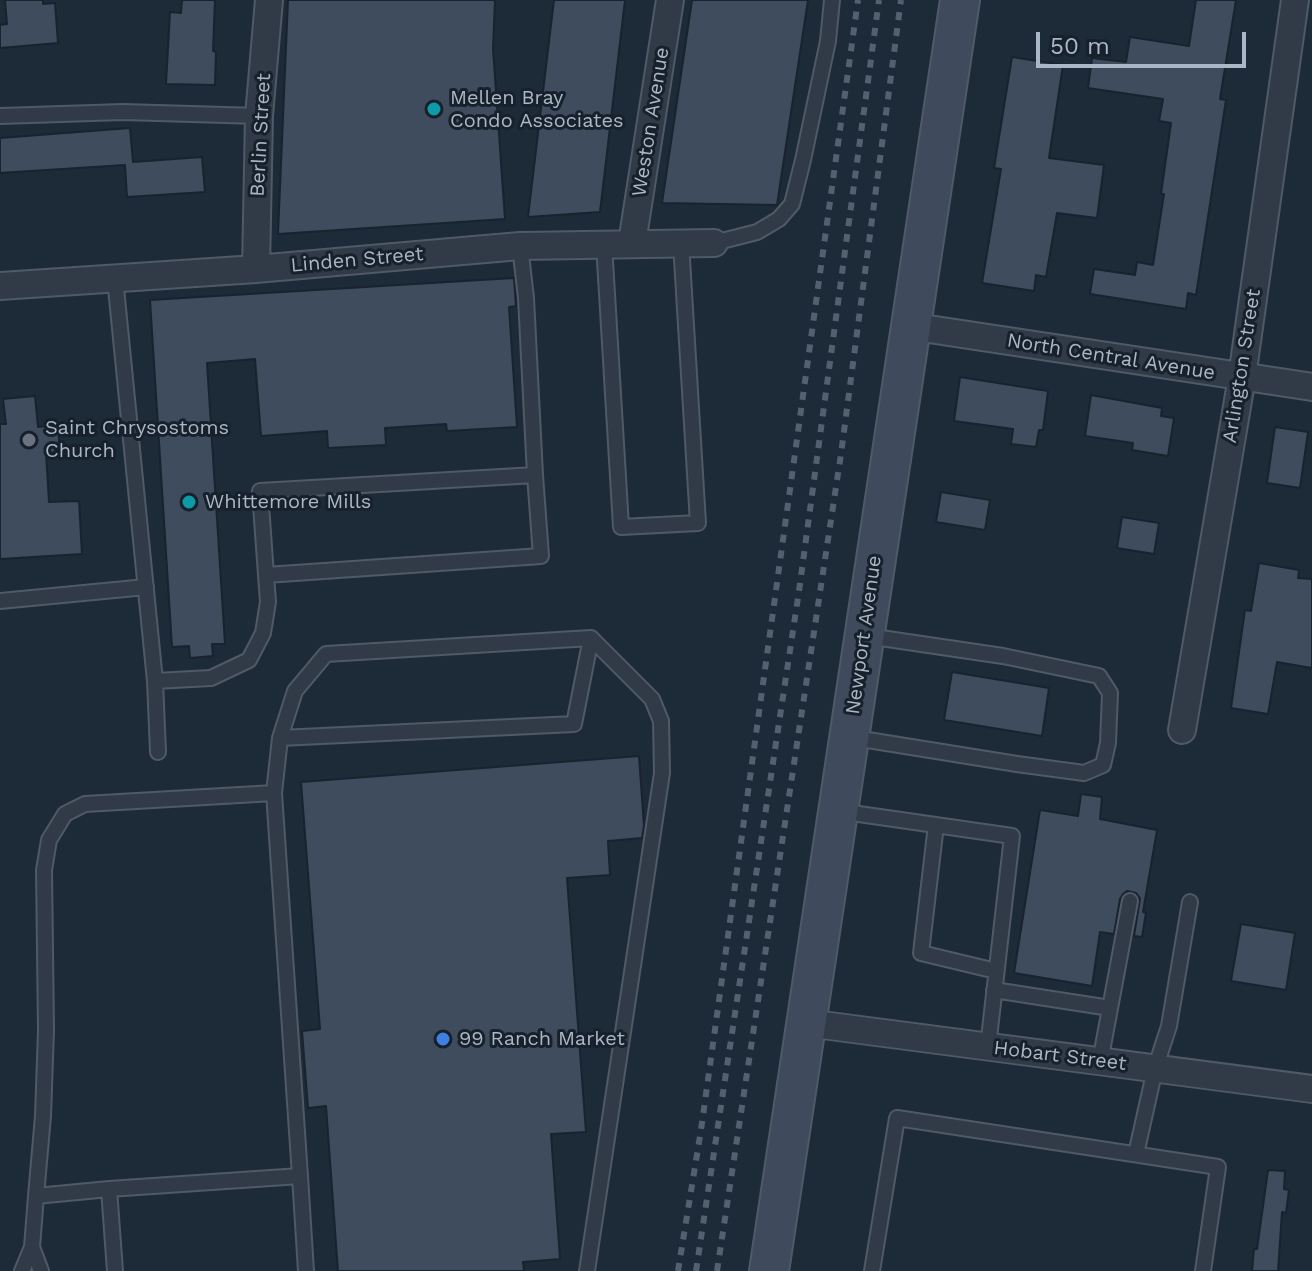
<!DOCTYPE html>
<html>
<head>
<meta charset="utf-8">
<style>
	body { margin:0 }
	#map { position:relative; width:1312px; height:1271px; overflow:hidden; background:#1d2a38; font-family:"Work Sans",sans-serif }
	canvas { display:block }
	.scale { position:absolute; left:1036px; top:32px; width:210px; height:36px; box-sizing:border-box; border:4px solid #abb6c6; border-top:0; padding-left:10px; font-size:24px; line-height:28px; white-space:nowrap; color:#abb6c6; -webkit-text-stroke:6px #17212c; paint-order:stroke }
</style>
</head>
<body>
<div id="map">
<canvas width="1312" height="1271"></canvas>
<div class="scale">50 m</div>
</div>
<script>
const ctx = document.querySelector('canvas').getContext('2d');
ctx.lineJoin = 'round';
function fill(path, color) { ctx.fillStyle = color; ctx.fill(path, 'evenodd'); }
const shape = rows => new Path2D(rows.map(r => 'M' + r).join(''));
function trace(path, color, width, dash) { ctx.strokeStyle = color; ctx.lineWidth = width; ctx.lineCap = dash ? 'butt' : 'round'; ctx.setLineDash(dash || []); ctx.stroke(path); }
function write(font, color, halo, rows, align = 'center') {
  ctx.font = font + ' "Work Sans",sans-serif'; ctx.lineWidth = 6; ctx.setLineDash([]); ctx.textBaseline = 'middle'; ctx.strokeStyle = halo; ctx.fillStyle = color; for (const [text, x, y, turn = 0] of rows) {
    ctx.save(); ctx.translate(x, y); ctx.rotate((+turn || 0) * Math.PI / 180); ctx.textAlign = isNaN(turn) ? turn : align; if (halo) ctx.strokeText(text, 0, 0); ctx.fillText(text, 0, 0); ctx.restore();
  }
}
const building = shape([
	[5,0,43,0,43,4,55,3,58,43,0,48,0,25,7,24,5,0],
	[182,0,215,0,213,51,216,52,215,85,166,84,170,12,181,13,182,0],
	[288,0,495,0,493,49,505,219,278,234,288,0],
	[554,0,625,0,600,212,528,217,554,0],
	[692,0,808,0,777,205,662,203,692,0],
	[1196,0,1236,0,1220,99,1226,100,1196,295,1188,293,1186,309,1090,294,1094,269,1135,275,1137,262,1153,265,1164,194,1161,194,1171,123,1159,121,1163,99,1088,88,1092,58,1126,62,1130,37,1189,46,1196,0],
	[1012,57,1063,65,1049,158,1104,165,1097,218,1057,213,1046,277,1036,275,1034,291,982,283,1001,169,994,168,1012,57],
	[130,128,133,162,202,157,205,192,127,197,125,165,0,173,0,138,130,128],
	[514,278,516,306,509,307,517,427,447,431,446,424,385,428,386,445,328,448,327,431,261,436,255,359,207,363,225,644,212,644,213,656,190,658,189,646,172,647,150,300,514,278],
	[960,377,1048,391,1043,430,1039,430,1036,447,1011,444,1013,429,954,421,960,377],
	[1091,395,1162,408,1161,416,1174,418,1168,456,1132,450,1133,443,1085,436,1091,395],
	[35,396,38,427,58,425,60,452,46,453,49,502,79,501,82,554,0,559,0,424,6,424,3,399,35,396],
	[1275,427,1308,432,1300,488,1267,483,1275,427],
	[941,492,990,500,985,530,936,522,941,492],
	[1122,517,1159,523,1154,554,1117,548,1122,517],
	[1259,563,1299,570,1298,578,1312,579,1312,668,1277,662,1268,714,1231,708,1245,610,1251,611,1259,563],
	[952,672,1049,688,1042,736,944,720,952,672],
	[639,756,644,826,642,838,608,841,610,875,567,878,586,1132,551,1134,560,1259,523,1262,524,1271,338,1271,326,1106,308,1108,302,1031,320,1029,301,782,639,756],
	[1081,794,1102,797,1100,819,1157,830,1143,912,1146,913,1142,937,1134,936,1140,898,1136,893,1127,891,1123,894,1120,899,1114,934,1100,932,1092,986,1014,973,1040,810,1078,816,1081,794],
	[1241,924,1295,933,1286,990,1231,981,1241,924],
	[1268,1170,1285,1171,1284,1189,1289,1190,1286,1213,1282,1212,1278,1271,1252,1271,1254,1249,1257,1249,1268,1170]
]);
const service = shape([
	[0,116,123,112,259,116],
	[714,243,757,232,779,219,792,204,803,160,828,41,832,0],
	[604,244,621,527,698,523,681,243],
	[520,246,526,298,535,475],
	[115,278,155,681,158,752],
	[0,601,146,587],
	[155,681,211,678,249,660,263,633,268,602,266,575,260,491,535,475,541,556,266,575],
	[849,737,1017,764,1084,773,1103,765,1108,743,1110,693,1099,676,1003,656,867,636],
	[274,793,280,738,295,691,326,654,591,638,574,724,280,738],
	[838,811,1012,836,988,1047],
	[936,825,921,953,996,971],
	[994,990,1110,1008],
	[1100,1062,1130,901],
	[1136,1154,1155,1069,1169,1026,1190,902],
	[300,1176,306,1271],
	[109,1189,115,1271],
	[32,1247,41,1271],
	[22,1271,32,1247,36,1196,43,1116,46,1030,44,870,49,840,65,814,85,804,274,793,300,1176,109,1189,36,1196],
	[587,1271,662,773,661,721,652,699,591,638],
	[872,1271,897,1118,1218,1167,1203,1271]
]);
const minor = shape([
	[632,243,670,0],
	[256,269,259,116,269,0],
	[0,286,256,269,520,246,714,243],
	[909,326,1312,387],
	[1182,730,1242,377,1295,0],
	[807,1023,1312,1089]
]);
const secondary = shape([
	[769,1271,960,0]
]);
const rail = shape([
	[678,1271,701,1130,858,0],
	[696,1271,799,591,879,0],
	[717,1271,841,454,901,0]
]);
const markers = [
	[434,109,8,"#0f9aa8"],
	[29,440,8,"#6b7280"],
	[189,502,8,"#0f9aa8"],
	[443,1039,8,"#3f7fe0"]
];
const poiNames = [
	["Mellen Bray",450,98],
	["Condo Associates",450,121],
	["Saint Chrysostoms",45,428],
	["Church",45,451],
	["Whittemore Mills",205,502],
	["99 Ranch Market",459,1039]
];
const streetNames = [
	["Weston Avenue",651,122,-81],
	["Berlin Street",261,135,-87],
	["Linden Street",357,260,-5],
	["North Central Avenue",1111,357,9],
	["Arlington Street",1242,366,-81],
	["Newport Avenue",864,635,-82],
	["Hobart Street",1060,1056,7]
];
fill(building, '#3e4c5d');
trace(building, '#19232e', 2);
trace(service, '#4f5967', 18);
trace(minor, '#4f5967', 30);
trace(secondary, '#4f5967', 42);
trace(service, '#313b48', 14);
trace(minor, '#313b48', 26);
trace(secondary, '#3f4b5c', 38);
trace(rail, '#526070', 6, [8, 8]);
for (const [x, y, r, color] of markers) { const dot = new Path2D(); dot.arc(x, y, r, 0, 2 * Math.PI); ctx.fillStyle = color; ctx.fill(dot); trace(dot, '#17212c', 3); }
write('20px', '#abb6c6', '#17212c', poiNames, 'left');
write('20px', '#abb6c6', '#17212c', streetNames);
</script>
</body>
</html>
